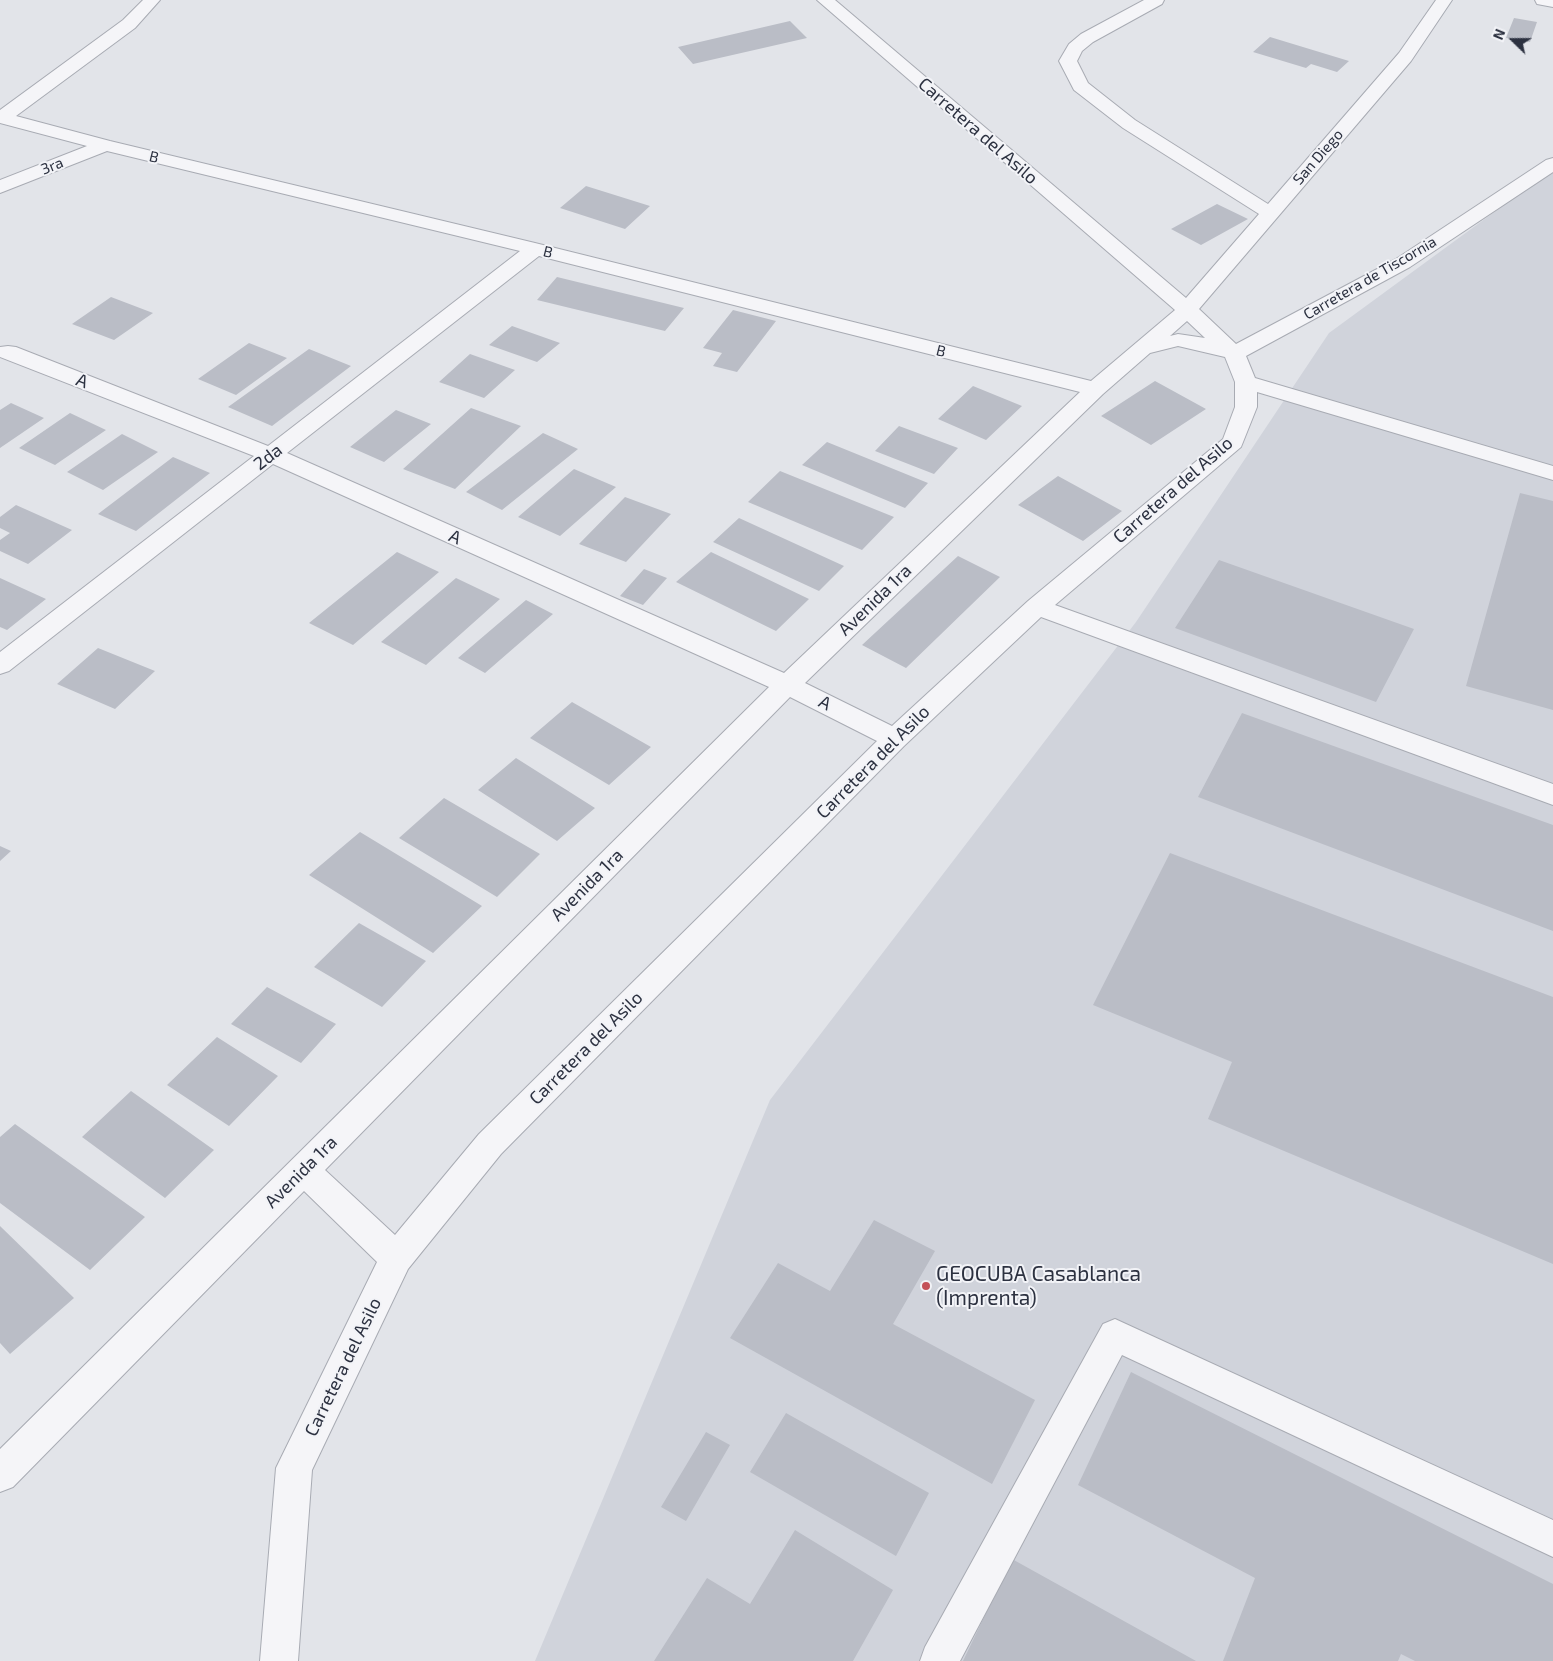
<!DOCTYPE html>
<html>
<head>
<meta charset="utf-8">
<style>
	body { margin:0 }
	#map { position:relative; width:1553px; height:1661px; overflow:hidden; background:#e2e4e9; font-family:"Exo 2",sans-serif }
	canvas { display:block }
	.north { position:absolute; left:1488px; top:15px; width:50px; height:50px; -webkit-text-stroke:4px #f2f3f7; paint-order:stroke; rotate:292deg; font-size:14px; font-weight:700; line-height:20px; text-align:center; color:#2c3140 }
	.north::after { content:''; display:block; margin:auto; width:18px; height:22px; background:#2c3140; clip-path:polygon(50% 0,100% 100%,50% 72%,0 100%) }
</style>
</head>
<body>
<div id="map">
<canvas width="1553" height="1661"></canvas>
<div class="north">N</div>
</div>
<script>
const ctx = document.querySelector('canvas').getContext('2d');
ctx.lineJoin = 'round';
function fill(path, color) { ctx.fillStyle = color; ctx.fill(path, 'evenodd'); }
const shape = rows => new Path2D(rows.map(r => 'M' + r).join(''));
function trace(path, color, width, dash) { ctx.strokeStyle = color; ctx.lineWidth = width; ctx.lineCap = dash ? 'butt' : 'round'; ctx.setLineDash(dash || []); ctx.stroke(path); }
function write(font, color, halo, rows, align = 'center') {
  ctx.font = font + ' "Exo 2",sans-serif'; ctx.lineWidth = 4; ctx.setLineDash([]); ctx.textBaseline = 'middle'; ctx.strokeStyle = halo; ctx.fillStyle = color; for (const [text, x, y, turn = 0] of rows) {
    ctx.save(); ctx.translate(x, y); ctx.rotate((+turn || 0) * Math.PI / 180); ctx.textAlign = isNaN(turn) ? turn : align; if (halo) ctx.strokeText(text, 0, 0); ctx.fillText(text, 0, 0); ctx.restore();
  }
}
const built = shape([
	[1553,169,1553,1661,535,1661,770,1100,1136,622,1329,333]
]);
const building = shape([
	[1514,18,1537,22,1530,42,1506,38],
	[790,21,807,38,693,64,678,47],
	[1270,37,1349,61,1337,72,1311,64,1306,68,1253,52],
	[586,186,650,206,625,229,560,208],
	[1217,204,1248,219,1201,245,1171,229],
	[557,277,684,308,665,331,537,300],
	[111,297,153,313,114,340,72,324],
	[733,310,776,321,737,372,713,366,722,353,703,348],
	[512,326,560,343,537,362,489,345],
	[249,343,287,358,236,395,198,379],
	[309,349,351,366,272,426,228,407],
	[470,354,515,370,484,398,439,382],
	[1155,381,1206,409,1151,445,1101,416],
	[973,386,1022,406,986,440,938,419],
	[11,403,44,418,0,448,0,410],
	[471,408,521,426,455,489,403,469],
	[396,410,431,424,384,462,350,447],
	[70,413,106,430,55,465,19,448],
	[899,426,958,448,934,474,875,451],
	[543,433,578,449,502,510,466,492],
	[122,434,158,452,103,490,67,472],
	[827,442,928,483,905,508,802,465],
	[173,457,210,473,136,531,98,514],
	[574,469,616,487,560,536,518,517],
	[780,471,894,517,862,550,748,502],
	[1058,476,1122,511,1083,541,1018,505],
	[1520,493,1553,501,1553,710,1466,686],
	[625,497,671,514,626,562,579,544],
	[16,505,72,530,28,564,0,551,0,540,10,533,0,528,0,517],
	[739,518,844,566,819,591,713,542],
	[397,552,439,572,353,645,309,623],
	[711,552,809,599,776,631,676,582],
	[958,556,1000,577,906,668,862,645],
	[1219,560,1414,629,1376,702,1175,628],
	[644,569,667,578,643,605,620,596],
	[0,578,46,599,7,630,0,627],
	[456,578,500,599,426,665,381,642],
	[526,600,553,614,485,673,458,658],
	[98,648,155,671,115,709,57,684],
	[572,702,651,747,609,785,530,738],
	[1242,713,1553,825,1553,931,1198,797],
	[516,758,595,808,557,841,478,790],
	[444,798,540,854,497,897,399,838],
	[360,832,482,906,433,953,309,875],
	[0,846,11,851,0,861],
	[1170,853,1553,997,1553,1264,1208,1119,1232,1062,1093,1005],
	[359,923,426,961,382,1007,314,967],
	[267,987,336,1024,301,1063,231,1024],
	[217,1037,278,1076,229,1126,167,1085],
	[131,1091,214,1150,165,1198,82,1137],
	[15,1124,145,1217,90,1270,0,1203,0,1137],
	[874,1220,935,1251,893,1324,1035,1400,992,1484,730,1338,778,1263,830,1291],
	[0,1226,74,1298,10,1354,0,1343],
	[1131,1372,1553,1584,1553,1661,1415,1661,1401,1654,1398,1661,1223,1661,1255,1578,1078,1485],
	[786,1413,929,1493,896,1556,750,1472],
	[706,1432,730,1445,686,1521,661,1507],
	[795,1530,893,1590,853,1661,654,1661,707,1578,750,1604],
	[1012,1559,1196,1661,963,1661]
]);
const minor = shape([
	[143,0,160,0,135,28,16,116,110,141,535,243,1091,381,1175,310,817,0,835,0,1186,298,1259,214,1123,128,1074,90,1059,61,1069,44,1081,34,1144,0,1164,0,1162,4,1093,42,1082,51,1077,61,1088,83,1135,120,1268,204,1399,53,1436,0,1452,0,1411,61,1199,309,1236,344,1396,259,1546,160,1553,158,1553,172,1410,267,1246,356,1255,378,1553,466,1553,480,1257,392,1257,407,1241,447,1055,605,1553,784,1553,805,1041,617,904,746,501,1154,408,1269,312,1470,298,1661,260,1661,276,1468,377,1262,304,1191,13,1487,0,1492,0,1449,769,687,273,464,9,671,0,674,0,652,254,456,0,357,0,347,8,346,16,347,268,446,520,251,107,151,0,193,0,180,87,146,0,123,0,110,123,20,143,0],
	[539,256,1080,392,784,673,287,453,539,256],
	[1187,321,1205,338,1178,334,1170,336,1187,321],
	[1178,346,1225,357,1235,382,1235,407,1223,439,1028,601,892,726,805,683,1103,394,1150,353,1178,346],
	[790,697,877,741,479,1134,395,1235,325,1170,790,697],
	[1535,0,1553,0,1553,7,1537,4,1535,0],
	[1115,1319,1553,1520,1553,1557,1122,1355,960,1661,920,1661,925,1647,1103,1324,1115,1319]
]);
const markers = [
	[926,1286,5,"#c45259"]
];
const farStreetnames = [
	["B",154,157,14],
	["San Diego",1318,157,-49],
	["3ra",52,166,-22],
	["B",548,252,14],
	["Carretera de Tiscornia",1370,278,-30],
	["B",941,351,14]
];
const streetNames = [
	["Carretera del Asilo",978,131,41],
	["A",82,381,21],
	["2da",268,457,-38],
	["Carretera del Asilo",1173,490,-41],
	["A",455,537,24],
	["Avenida 1ra",875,600,-44],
	["A",825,703,27],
	["Carretera del Asilo",873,762,-45],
	["Avenida 1ra",587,885,-45],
	["Carretera del Asilo",586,1048,-45],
	["Avenida 1ra",301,1172,-45],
	["Carretera del Asilo",343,1367,-64]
];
const nearPoinames = [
	["GEOCUBA Casablanca",936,1274],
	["(Imprenta)",936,1298]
];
fill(built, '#d0d3db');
fill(building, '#babdc6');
trace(minor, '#a8abb3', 2);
fill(minor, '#f5f5f8');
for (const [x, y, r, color] of markers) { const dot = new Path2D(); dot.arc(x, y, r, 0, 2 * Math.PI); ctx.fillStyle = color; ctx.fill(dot); trace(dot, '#f2f3f7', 2); }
write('15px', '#2c3140', '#f2f3f7', farStreetnames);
write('18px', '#2c3140', '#f2f3f7', streetNames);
write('21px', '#2c3140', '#f2f3f7', nearPoinames, 'left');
</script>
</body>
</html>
